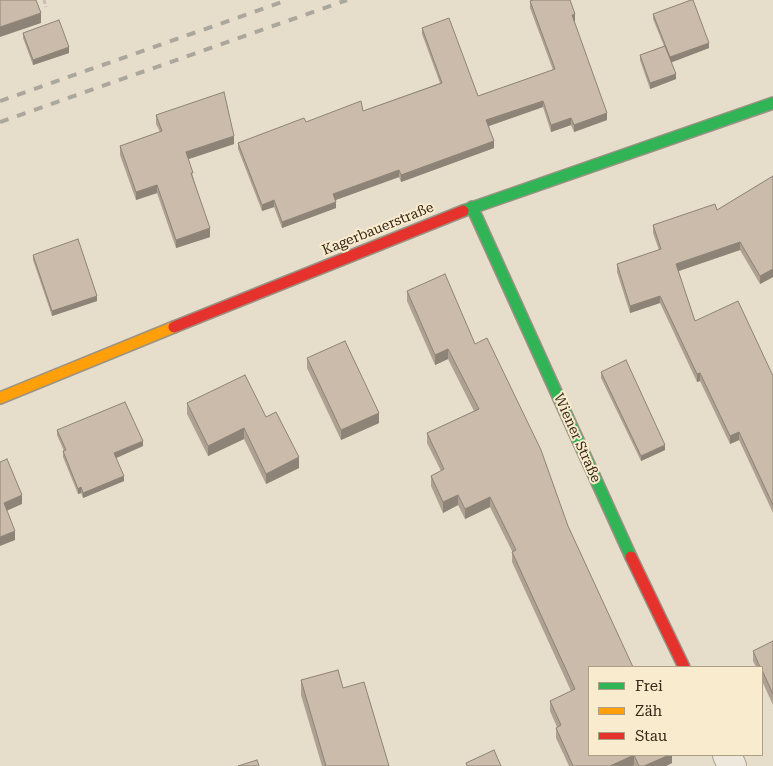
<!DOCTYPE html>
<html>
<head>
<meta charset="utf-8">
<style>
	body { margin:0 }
	#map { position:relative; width:773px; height:766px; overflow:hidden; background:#e6deca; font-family:"Roboto Serif",serif }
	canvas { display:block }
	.legend { position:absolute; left:588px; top:666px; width:175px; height:90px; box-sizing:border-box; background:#f9ecce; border:1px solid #ad9e86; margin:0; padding:6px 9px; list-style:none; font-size:15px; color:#3a291b }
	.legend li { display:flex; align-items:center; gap:10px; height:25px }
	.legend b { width:25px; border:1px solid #ad9e86 }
</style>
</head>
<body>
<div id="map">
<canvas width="773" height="766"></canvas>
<ul class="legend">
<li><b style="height:6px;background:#30b455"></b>Frei</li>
<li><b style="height:6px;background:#ff9f0a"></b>Zäh</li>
<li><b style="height:6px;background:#e5322d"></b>Stau</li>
</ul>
</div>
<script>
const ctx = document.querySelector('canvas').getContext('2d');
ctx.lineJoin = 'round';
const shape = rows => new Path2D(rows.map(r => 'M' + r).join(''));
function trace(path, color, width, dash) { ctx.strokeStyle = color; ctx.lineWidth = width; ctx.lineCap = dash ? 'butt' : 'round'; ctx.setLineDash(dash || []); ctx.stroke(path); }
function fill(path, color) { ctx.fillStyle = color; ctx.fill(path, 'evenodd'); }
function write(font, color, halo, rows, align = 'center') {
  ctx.font = font + ' "Roboto Serif",serif'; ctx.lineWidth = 4; ctx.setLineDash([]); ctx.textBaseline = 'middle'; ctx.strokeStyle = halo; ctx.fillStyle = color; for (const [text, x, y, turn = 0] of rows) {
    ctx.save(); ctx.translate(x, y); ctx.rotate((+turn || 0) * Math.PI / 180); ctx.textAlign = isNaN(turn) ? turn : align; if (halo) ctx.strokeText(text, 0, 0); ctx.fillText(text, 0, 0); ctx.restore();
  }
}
const path = shape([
	[44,0,46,7]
]);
const street = shape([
	[727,755,732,766]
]);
const fast = shape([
	[472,207,631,557],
	[463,211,773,103]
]);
const slow = shape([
	[0,398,174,327]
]);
const jam = shape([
	[174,327,463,211],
	[631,557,684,667]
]);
const rail = shape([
	[0,101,288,0],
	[0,122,347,0]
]);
const wall = shape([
	[530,1,575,21,574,21,607,120,574,132,571,125,551,132,543,107,489,126,494,148,401,182,399,177,335,200,336,208,282,228,274,207,262,211,238,149,238,143,306,122,363,111,440,83,422,34,422,28,478,96,553,70,530,8],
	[653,14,709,48,671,62,676,79,650,89,640,60,640,55,664,46,653,19],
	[23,33,69,53,33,65,23,38],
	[156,115,234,144,188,159,210,237,176,248,157,193,136,200,120,155,120,146,160,132,156,124],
	[773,176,773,277,760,284,740,250,678,271,695,321,773,376,773,513,739,440,730,444,700,381,697,382,660,303,630,313,617,272,617,264,659,250,653,233,653,225,717,210],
	[33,255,97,301,52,316,33,260],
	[407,291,475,344,568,526,672,755,672,763,666,766,569,766,556,738,556,728,557,727,550,711,550,701,571,691,512,562,512,551,490,507,465,519,458,505,443,513,431,486,431,476,441,471,427,443,427,433,474,411,448,359,435,365,407,301],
	[307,358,379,423,341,440,307,368],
	[601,372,665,450,641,461,601,378],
	[187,403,266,417,299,468,266,484,244,439,208,456,187,414],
	[57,430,143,446,116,458,124,481,83,498,81,493,78,494,63,457,63,451,64,451,57,435],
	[773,641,773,705,762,681,762,667,756,667,753,661,753,651],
	[301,680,343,688,389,766,322,766,301,695]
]);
const shadedWall = shape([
	[41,13,41,23,0,37,0,27],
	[575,14,575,21,572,22,572,15],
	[709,43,709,48,670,63,670,57],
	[69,47,69,53,33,65,33,60],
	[676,74,676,79,650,89,650,83],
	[543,101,543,107,486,127,486,120],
	[607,113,607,120,574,132,574,125],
	[571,118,571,125,551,132,551,125],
	[234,136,234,144,186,160,186,152],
	[494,141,494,148,401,182,401,175],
	[399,170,399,177,333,201,333,194],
	[157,185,157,193,136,200,136,192],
	[274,200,274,207,262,211,262,205],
	[336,202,336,208,282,228,282,222],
	[210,228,210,237,176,248,176,240],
	[740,242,740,250,676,272,676,264],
	[773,269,773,277,760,284,760,276],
	[97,296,97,301,52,316,52,311],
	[660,296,660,303,630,313,630,306],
	[448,349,448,359,435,365,435,355],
	[700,373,700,381,697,382,697,374],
	[379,413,379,423,341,440,341,430],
	[244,428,244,439,208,456,208,446],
	[739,432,739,440,730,444,730,436],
	[143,441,143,446,114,459,114,453],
	[665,445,665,450,641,461,641,456],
	[299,457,299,468,266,484,266,474],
	[124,476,124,481,83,498,83,493],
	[81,487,81,493,78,494,78,489],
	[22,495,22,504,4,512,4,503],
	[458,495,458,505,443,513,443,502],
	[490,497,490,507,465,519,465,509],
	[15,531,15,540,0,546,0,537],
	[634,755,634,765,632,766,610,766],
	[669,755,672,755,672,763,666,766,644,766]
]);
const building = shape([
	[0,0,36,0,41,13,0,27,0,0],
	[533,0,570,0,575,14,572,15,607,113,574,125,571,118,551,125,543,101,486,120,494,141,401,175,399,170,333,194,336,202,282,222,274,200,262,205,238,143,304,118,306,122,361,101,363,111,442,83,422,28,449,18,478,96,555,69,530,1,533,0],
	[691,0,693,0,709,43,670,57,653,14,691,0],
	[59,20,69,47,33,60,23,33,59,20],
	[665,46,676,74,650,83,640,55,665,46],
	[224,92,234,136,186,152,193,173,191,173,210,228,176,240,157,185,136,192,120,146,162,131,156,115,224,92],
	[773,176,773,269,760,276,740,242,676,264,695,321,738,301,773,376,773,505,739,432,730,436,700,373,697,374,660,296,630,306,617,264,661,249,653,225,715,204,717,210,773,176],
	[78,239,97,296,52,311,33,255,78,239],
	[445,274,475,344,487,338,541,450,568,526,633,667,589,667,589,755,669,755,644,766,639,766,634,755,610,766,573,766,556,728,561,725,550,701,575,689,512,552,516,550,490,497,465,509,458,495,443,502,431,476,444,469,427,433,479,409,448,349,435,355,407,291,445,274],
	[345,341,379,413,341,430,307,358,345,341],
	[626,360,665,445,641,456,601,372,626,360],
	[245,375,266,417,276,412,299,457,266,474,244,428,208,446,187,403,245,375],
	[125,402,143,441,114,453,124,476,83,493,81,487,78,489,63,451,66,450,57,430,125,402],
	[7,459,22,495,4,503,15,531,0,537,0,462,7,459],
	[773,641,773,694,762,670,762,667,760,667,753,651,773,641],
	[338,670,343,688,364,682,389,766,326,766,301,680,338,670],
	[494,750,501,766,467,766,466,763,494,750],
	[257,760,259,766,238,766,257,760]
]);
const streetNames = [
	["Kagerbauerstraße",378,229,-22],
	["Wiener Straße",577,438,66]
];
trace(street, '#aba294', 30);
trace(fast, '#9a9284', 14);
trace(slow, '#9a9284', 14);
trace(jam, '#9a9284', 14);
trace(path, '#c6bfb3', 3, [4, 2.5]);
trace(street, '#eee8dc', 28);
trace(fast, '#30b455', 11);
trace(slow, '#ff9f0a', 11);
trace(jam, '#e5322d', 11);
trace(rail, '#aca79d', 4, [9, 9]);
fill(wall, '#aea192');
fill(shadedWall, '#8d8377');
fill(building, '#cabbaa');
trace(building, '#8d8377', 1);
write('14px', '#3a291b', '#f9ecce', streetNames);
</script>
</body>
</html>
